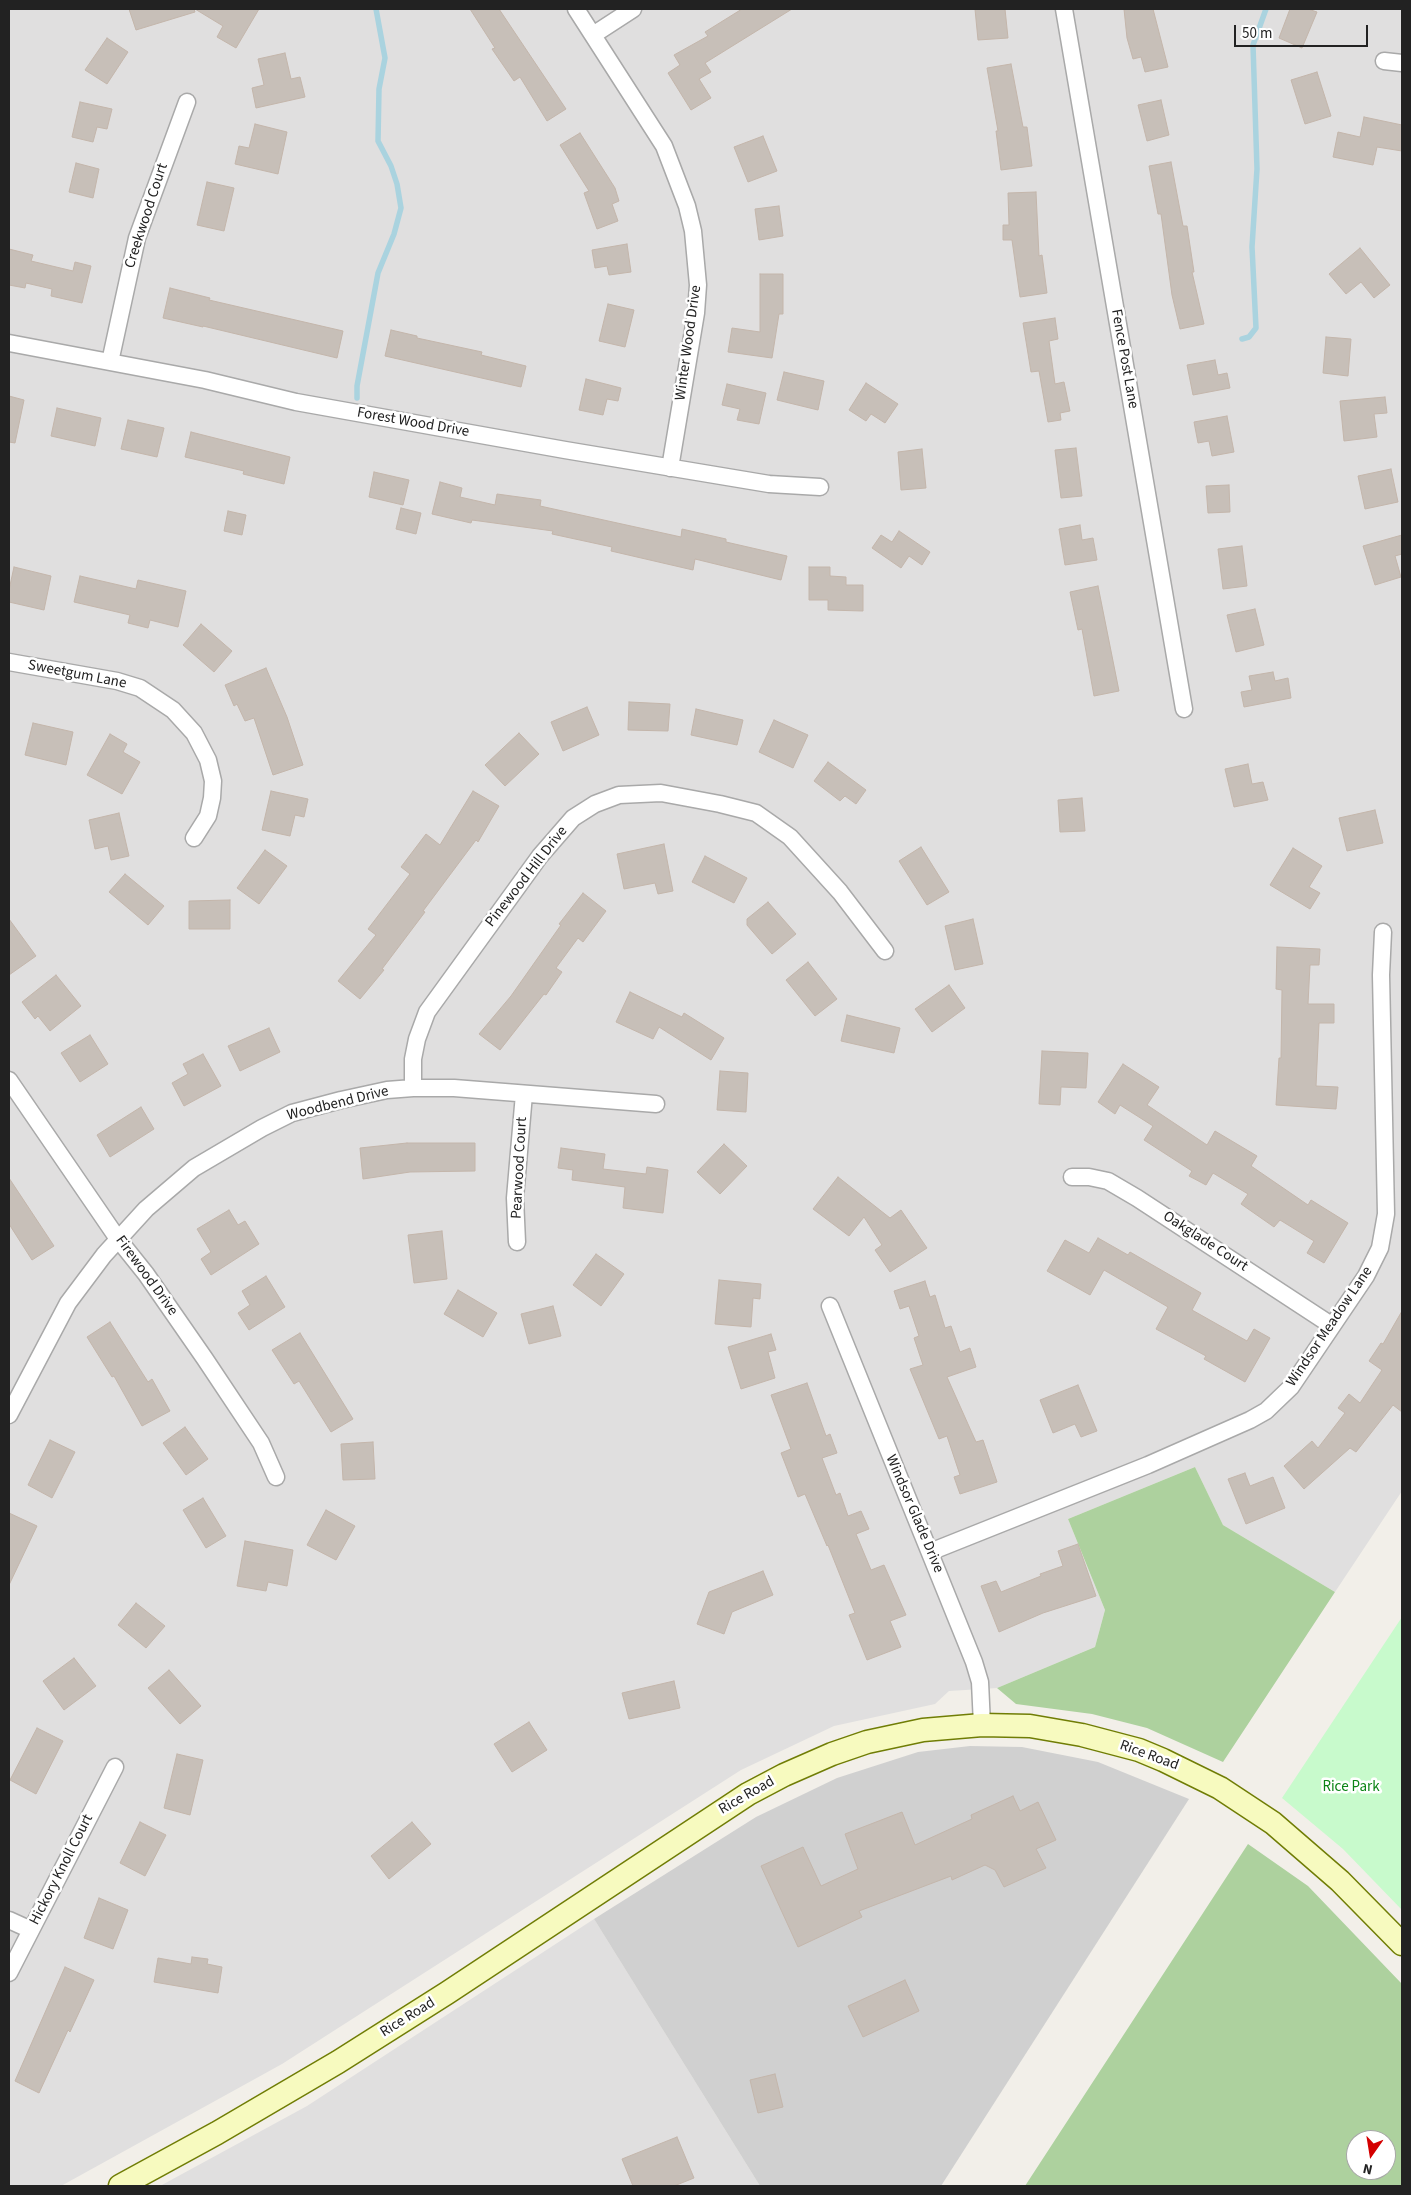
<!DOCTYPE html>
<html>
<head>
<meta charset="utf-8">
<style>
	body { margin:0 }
	#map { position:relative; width:1411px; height:2195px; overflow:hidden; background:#f2efe9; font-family:"Source Sans 3",sans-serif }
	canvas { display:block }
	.frame { position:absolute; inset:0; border:10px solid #222; pointer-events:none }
	.north { position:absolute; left:1346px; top:2130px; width:50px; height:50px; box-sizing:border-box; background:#fff; border:1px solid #a7a7a7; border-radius:50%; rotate:193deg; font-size:14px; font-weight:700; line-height:20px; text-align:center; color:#222 }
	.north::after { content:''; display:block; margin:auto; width:18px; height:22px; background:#d40000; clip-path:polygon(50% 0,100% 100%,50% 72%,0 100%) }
	.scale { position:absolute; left:1234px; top:25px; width:134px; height:22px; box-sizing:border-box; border:2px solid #222; border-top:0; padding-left:6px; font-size:15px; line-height:18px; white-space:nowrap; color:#222; -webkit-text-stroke:4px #fff; paint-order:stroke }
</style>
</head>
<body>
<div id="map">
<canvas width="1411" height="2195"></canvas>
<div class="frame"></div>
<div class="north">N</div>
<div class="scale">50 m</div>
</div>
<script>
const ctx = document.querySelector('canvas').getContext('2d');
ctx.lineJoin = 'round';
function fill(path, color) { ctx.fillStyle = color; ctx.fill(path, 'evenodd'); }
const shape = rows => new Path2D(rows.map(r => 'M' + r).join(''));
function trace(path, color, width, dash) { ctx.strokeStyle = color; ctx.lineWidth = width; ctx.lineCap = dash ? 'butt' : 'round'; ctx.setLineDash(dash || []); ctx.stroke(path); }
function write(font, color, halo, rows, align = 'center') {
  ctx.font = font + ' "Source Sans 3",sans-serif'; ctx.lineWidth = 5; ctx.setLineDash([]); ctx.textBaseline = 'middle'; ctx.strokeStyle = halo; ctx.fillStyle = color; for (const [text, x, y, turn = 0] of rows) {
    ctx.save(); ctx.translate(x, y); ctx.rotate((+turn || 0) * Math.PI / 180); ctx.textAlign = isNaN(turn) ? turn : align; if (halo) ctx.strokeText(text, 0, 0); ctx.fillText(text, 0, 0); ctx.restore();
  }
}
const residential = shape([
	[9,9,1402,9,1402,1491,1335,1592,1223,1525,1195,1467,1068,1519,1105,1610,1095,1647,997,1688,949,1691,935,1704,834,1726,741,1770,282,2064,61,2186,9,2186],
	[594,1919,760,2186,160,2186,307,2106]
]);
const religious = shape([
	[970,1746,1022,1747,1098,1762,1189,1799,941,2186,760,2186,594,1919,756,1817,837,1778,918,1752]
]);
const forest = shape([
	[1195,1467,1223,1525,1335,1592,1223,1762,1147,1728,1092,1714,1016,1704,997,1688,1095,1647,1105,1610,1068,1519],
	[1248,1844,1308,1886,1402,1984,1402,2186,1025,2186],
	[1356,2140,1386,2140,1386,2170,1356,2170]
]);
const park = shape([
	[1402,1617,1402,1910,1343,1849,1282,1798]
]);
const stream = shape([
	[1242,339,1249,337,1256,328,1252,247,1257,169,1253,45,1266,9],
	[357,398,357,386,378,273,394,234,401,208,397,184,391,166,378,141,379,89,385,58,376,9]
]);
const building = shape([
	[129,9,194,9,195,12,136,30,129,9],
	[195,9,259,9,236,48,217,37,223,26,195,9],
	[470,9,499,9,566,109,547,121,520,77,514,81,492,49,495,48,470,9],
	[742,9,792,9,705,63,711,72,699,79,711,98,691,110,668,73,680,65,674,55,708,36,705,32,742,9],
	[975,9,1005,9,1008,38,978,40,975,9],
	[1124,9,1153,9,1168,67,1145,72,1141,57,1133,59,1127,38,1124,9],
	[1290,9,1308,9,1317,12,1302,48,1279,38,1290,9],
	[107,38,128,52,107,84,85,70,107,38],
	[285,53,291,79,300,77,305,97,256,108,252,88,264,85,258,59,285,53],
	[1011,64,1023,127,1027,127,1032,166,1001,170,996,131,998,131,987,68,1011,64],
	[1317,72,1331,116,1305,124,1291,80,1317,72],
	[1161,100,1169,135,1147,141,1138,105,1161,100],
	[80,102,112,109,107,129,97,127,93,142,72,137,80,102],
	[1364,117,1402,125,1402,151,1377,147,1373,165,1333,157,1338,132,1360,137,1364,117],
	[255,124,287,132,278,174,235,164,239,146,249,148,255,124],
	[580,133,615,188,619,201,612,204,618,221,597,229,584,193,589,191,560,145,580,133],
	[763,136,777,171,748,182,734,147,763,136],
	[1171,162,1183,226,1187,226,1194,272,1192,272,1204,324,1180,329,1172,295,1161,214,1158,214,1149,166,1171,162],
	[76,163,99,169,93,198,69,192,76,163],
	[207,182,234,188,224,231,197,225,207,182],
	[1036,192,1039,256,1042,255,1047,293,1020,297,1012,240,1003,240,1003,225,1009,225,1008,193,1036,192],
	[779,206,783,236,759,240,755,209,779,206],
	[627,244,631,272,609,275,607,266,595,268,592,250,627,244],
	[1360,248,1390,285,1374,298,1361,282,1346,294,1329,274,1360,248],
	[9,249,33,255,31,261,73,271,75,262,91,266,82,303,51,296,52,289,26,283,25,288,9,285,9,249],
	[760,274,783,274,783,314,779,314,772,358,728,352,732,328,760,332,760,274],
	[170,288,210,298,209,300,343,331,337,358,203,326,203,327,163,318,170,288],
	[608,304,634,310,625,347,599,341,608,304],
	[1055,318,1058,339,1049,341,1055,384,1064,382,1070,411,1060,413,1061,420,1048,422,1039,371,1031,372,1023,323,1055,318],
	[391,330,417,336,417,338,482,352,481,355,526,366,521,387,385,356,391,330],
	[1326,337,1351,339,1348,376,1323,373,1326,337],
	[1215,360,1218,375,1227,373,1230,388,1193,395,1187,365,1215,360],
	[784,372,824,381,818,410,777,400,784,372],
	[586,379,621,388,618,401,607,399,603,415,579,410,586,379],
	[866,383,898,404,885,423,871,414,866,421,849,410,866,383],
	[727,384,766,393,759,424,737,420,740,409,722,405,727,384],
	[9,396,24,400,15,443,9,442,9,396],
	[1385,397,1387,413,1374,414,1377,437,1344,441,1340,401,1385,397],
	[57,408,101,418,95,446,51,436,57,408],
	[1227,416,1234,452,1212,456,1209,441,1198,443,1194,422,1227,416],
	[128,420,164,428,157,457,121,449,128,420],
	[191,432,290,457,284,484,243,474,244,471,185,457,191,432],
	[1076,448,1082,496,1061,498,1055,450,1076,448],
	[922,449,926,488,901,490,898,452,922,449],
	[1391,469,1398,502,1365,509,1358,476,1391,469],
	[374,472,409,480,403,505,369,497,374,472],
	[440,482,462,488,460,497,495,505,497,494,541,500,540,506,681,537,682,529,726,539,726,542,787,556,781,580,695,559,693,570,611,551,612,547,552,534,553,531,472,520,471,523,432,514,440,482],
	[1229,485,1230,512,1208,513,1206,486,1229,485],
	[401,508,421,513,416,534,396,529,401,508],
	[228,511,246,515,242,535,224,531,228,511],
	[1080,525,1082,540,1093,538,1097,560,1065,565,1059,529,1080,525],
	[899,531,930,552,922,565,909,556,901,568,872,548,881,535,892,542,899,531],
	[1402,535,1402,554,1395,556,1401,577,1375,585,1363,546,1402,535],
	[1242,546,1247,586,1223,589,1218,549,1242,546],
	[14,567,51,576,44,610,9,602,9,590,14,567],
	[809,567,830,567,830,576,846,577,846,585,863,585,863,611,828,610,828,600,809,600,809,567],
	[80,576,136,589,138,580,186,591,178,627,150,620,148,628,128,623,130,615,74,602,80,576],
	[1098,586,1119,691,1094,696,1082,629,1078,630,1070,592,1098,586],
	[1255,609,1264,645,1236,652,1227,615,1255,609],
	[201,624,232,651,214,672,183,645,201,624],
	[266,668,287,717,303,765,273,775,254,718,245,721,237,704,234,706,225,685,266,668],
	[1273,672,1275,681,1288,678,1291,698,1244,707,1241,692,1252,690,1249,676,1273,672],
	[629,702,670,704,668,731,628,730,629,702],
	[587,707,599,735,563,751,551,722,587,707],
	[696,709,743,720,737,745,691,735,696,709],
	[774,720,808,735,793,768,759,752,774,720],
	[33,723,73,732,66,765,25,755,33,723],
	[519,733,539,754,505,786,485,765,519,733],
	[110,734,127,744,123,752,140,762,122,794,87,775,110,734],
	[828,762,866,790,856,804,845,796,840,801,814,781,828,762],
	[1248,764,1252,784,1263,782,1268,800,1234,807,1225,769,1248,764],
	[271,791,308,799,304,817,295,815,290,836,262,830,271,791],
	[473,791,499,806,478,842,476,840,423,911,425,912,382,969,384,970,360,999,338,981,376,935,368,929,410,874,401,867,426,834,440,845,473,791],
	[1082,798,1085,831,1060,832,1058,800,1082,798],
	[1375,810,1383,843,1347,851,1339,818,1375,810],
	[119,813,129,856,111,860,108,846,95,849,89,820,119,813],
	[664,844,673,891,658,894,655,883,624,889,617,854,664,844],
	[921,847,949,892,927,905,899,861,921,847],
	[1293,848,1322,866,1309,887,1320,893,1310,909,1270,885,1293,848],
	[265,850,287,866,259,904,237,888,265,850],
	[705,856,747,878,734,903,692,882,705,856],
	[125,874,164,906,148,925,109,892,125,874],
	[583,893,606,911,583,942,578,938,556,968,562,972,546,995,544,994,500,1050,479,1034,511,996,561,925,559,924,583,893],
	[230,900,230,929,189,929,189,901,230,900],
	[768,902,796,934,772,954,747,925,747,919,768,902],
	[9,919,36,956,9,975,9,919],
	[973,919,983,964,955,970,945,926,973,919],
	[1277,947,1320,949,1319,965,1310,965,1308,1004,1334,1004,1334,1023,1319,1023,1316,1086,1338,1087,1336,1109,1276,1105,1279,1058,1281,1058,1282,990,1276,989,1277,947],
	[808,962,837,999,815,1016,786,980,808,962],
	[56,975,81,1006,50,1031,38,1016,35,1019,22,1002,56,975],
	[949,985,965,1008,932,1032,915,1009,949,985],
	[630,992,682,1017,684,1013,724,1038,711,1060,659,1027,653,1039,616,1022,630,992],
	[847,1015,900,1028,894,1053,841,1041,847,1015],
	[269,1028,280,1052,240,1071,228,1046,269,1028],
	[90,1035,108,1064,80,1082,61,1053,90,1035],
	[1042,1051,1088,1053,1086,1088,1061,1087,1060,1105,1039,1104,1042,1051],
	[203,1054,221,1086,184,1106,172,1083,188,1074,183,1064,203,1054],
	[1123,1064,1159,1087,1147,1105,1207,1145,1215,1131,1257,1156,1251,1166,1308,1205,1311,1200,1348,1223,1324,1263,1307,1253,1314,1241,1280,1220,1274,1227,1241,1204,1248,1194,1213,1173,1206,1185,1189,1176,1192,1171,1144,1140,1153,1126,1120,1105,1115,1114,1098,1102,1123,1064],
	[720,1071,748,1073,746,1112,717,1110,720,1071],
	[141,1107,154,1129,110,1157,97,1135,141,1107],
	[407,1143,475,1143,475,1171,410,1172,363,1179,360,1148,407,1143],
	[724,1144,747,1166,720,1194,697,1172,724,1144],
	[561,1148,605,1154,603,1169,646,1174,647,1167,668,1170,663,1213,623,1208,625,1187,572,1180,573,1170,558,1168,561,1148],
	[838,1177,890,1218,901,1210,927,1248,890,1272,875,1250,882,1245,864,1217,849,1236,813,1209,838,1177],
	[9,1178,54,1246,32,1260,9,1224,9,1178],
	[229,1210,238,1225,245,1221,259,1244,211,1275,201,1259,211,1252,197,1229,229,1210],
	[442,1231,447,1279,414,1283,408,1235,442,1231],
	[1098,1238,1128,1255,1130,1252,1201,1293,1192,1310,1247,1341,1254,1329,1270,1338,1245,1382,1204,1359,1206,1356,1156,1329,1168,1307,1104,1270,1090,1295,1047,1271,1065,1240,1089,1253,1098,1238],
	[596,1254,624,1274,601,1306,573,1285,596,1254],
	[266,1276,285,1307,249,1330,238,1313,250,1305,242,1291,266,1276],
	[719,1280,761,1284,760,1299,753,1298,751,1327,715,1324,719,1280],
	[925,1281,930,1297,935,1295,945,1328,951,1326,960,1352,970,1348,976,1367,947,1377,976,1442,983,1440,997,1482,960,1494,954,1477,960,1475,947,1436,939,1439,910,1369,923,1365,914,1338,919,1336,909,1306,900,1309,894,1291,925,1281],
	[458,1290,497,1313,483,1337,444,1314,458,1290],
	[553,1306,561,1336,529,1344,521,1314,553,1306],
	[1402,1311,1402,1412,1393,1405,1356,1452,1350,1448,1304,1489,1284,1466,1312,1441,1318,1448,1345,1413,1338,1408,1349,1394,1360,1403,1382,1370,1369,1361,1381,1343,1383,1344,1402,1311],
	[110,1322,148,1382,152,1379,170,1411,142,1426,114,1376,112,1377,87,1337,110,1322],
	[300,1333,353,1419,331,1432,299,1381,294,1384,272,1350,300,1333],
	[771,1334,776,1350,768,1352,775,1378,741,1389,728,1347,771,1334],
	[807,1383,826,1436,830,1434,837,1453,822,1458,836,1495,840,1493,848,1516,861,1511,869,1529,856,1534,871,1570,884,1565,906,1615,890,1621,901,1647,867,1660,849,1615,855,1613,828,1545,827,1546,805,1494,798,1497,781,1453,791,1449,771,1395,807,1383],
	[1078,1385,1097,1431,1081,1437,1075,1424,1053,1433,1040,1400,1078,1385],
	[185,1427,208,1459,186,1475,163,1443,185,1427],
	[50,1440,75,1452,52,1498,28,1485,50,1440],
	[373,1442,375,1479,343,1480,341,1444,373,1442],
	[1245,1473,1250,1486,1273,1477,1285,1508,1246,1524,1228,1479,1245,1473],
	[203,1498,226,1536,206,1548,183,1510,203,1498],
	[326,1510,355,1526,336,1560,307,1545,326,1510],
	[9,1513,37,1526,9,1585,9,1513],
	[245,1541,293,1550,287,1586,268,1582,266,1591,237,1586,245,1541],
	[1078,1544,1096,1596,1043,1613,999,1632,981,1586,996,1581,1001,1592,1041,1576,1040,1574,1063,1566,1058,1551,1078,1544],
	[763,1571,773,1595,732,1612,724,1634,697,1624,709,1592,763,1571],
	[136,1603,165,1626,146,1648,118,1625,136,1603],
	[74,1658,96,1686,64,1710,43,1681,74,1658],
	[169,1670,201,1706,180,1724,148,1688,169,1670],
	[674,1681,680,1708,629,1719,622,1693,674,1681],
	[529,1722,547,1750,512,1772,494,1744,529,1722],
	[37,1728,63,1741,36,1794,10,1780,37,1728],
	[177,1754,203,1760,190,1815,164,1808,177,1754],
	[1013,1796,1020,1811,1038,1802,1056,1840,1036,1849,1046,1868,1004,1887,995,1870,985,1865,952,1880,951,1876,859,1911,862,1917,798,1947,761,1866,803,1847,821,1886,858,1869,845,1834,902,1812,915,1845,972,1819,971,1815,1013,1796],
	[140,1822,166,1835,145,1876,120,1863,140,1822],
	[412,1822,431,1844,389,1879,371,1856,412,1822],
	[99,1898,128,1910,113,1949,84,1938,99,1898],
	[192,1957,208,1959,207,1964,222,1967,218,1993,154,1982,158,1958,191,1964,192,1957],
	[65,1967,94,1980,70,2032,68,2030,39,2093,15,2081,65,1967],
	[905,1980,919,2011,863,2037,848,2006,905,1980],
	[775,2074,783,2107,758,2113,750,2080,775,2074],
	[677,2137,694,2178,674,2186,633,2186,622,2159,677,2137]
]);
const street = shape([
	[576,9,664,146,687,206,693,231,698,285,696,313,670,468],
	[1064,9,1184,709],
	[593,35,633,9],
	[1384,61,1402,63],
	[9,343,205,380,296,402,565,450,769,484,820,487],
	[110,362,137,238,187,102],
	[9,662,117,681,140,688,173,710,194,733,208,760,213,781,212,798,208,816,194,838],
	[9,1080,118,1239,146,1274,205,1359,261,1443,276,1477],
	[413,1088,413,1059,417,1039,427,1012,540,856,573,818,595,804,619,795,661,793,720,804,756,813,790,837,840,892,885,951],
	[1072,1177,1089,1177,1108,1181,1137,1198,1331,1325],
	[517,1242,515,1198,524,1094],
	[830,1306,974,1662,980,1682,982,1725],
	[9,1415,68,1303,104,1255,146,1209,194,1168,262,1128,292,1113,341,1100,387,1090,413,1088,454,1088,656,1104],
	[930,1552,1148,1465,1250,1420,1266,1411,1291,1387,1366,1276,1380,1248,1386,1214,1381,975,1383,932],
	[9,1920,31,1930],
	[9,1973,115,1767]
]);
const secondary = shape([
	[120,2186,217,2133,338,2062,447,1993,748,1794,784,1775,832,1754,867,1742,923,1730,982,1725,1030,1726,1082,1735,1139,1750,1163,1760,1220,1788,1273,1823,1340,1881,1402,1944]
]);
const streetNames = [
	["Creekwood Court",147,216,-72],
	["Winter Wood Drive",689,343,-82],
	["Fence Post Lane",1124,359,80],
	["Forest Wood Drive",413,423,10],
	["Sweetgum Lane",77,675,11],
	["Pinewood Hill Drive",527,877,-52],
	["Woodbend Drive",338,1104,-14],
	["Pearwood Court",520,1168,-87],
	["Oakglade Court",1205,1242,33],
	["Firewood Drive",146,1276,54],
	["Windsor Meadow Lane",1330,1327,-56],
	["Windsor Glade Drive",914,1514,67],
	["Rice Road",1149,1756,20],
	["Rice Road",747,1796,-30],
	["Hickory Knoll Court",62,1870,-63],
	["Rice Road",408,2018,-32]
];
const parkNames = [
	["Rice Park",1351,1788]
];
fill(residential, '#e0dfdf');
fill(religious, '#d0d0d0');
fill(forest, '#add19e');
fill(park, '#c8facc');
trace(stream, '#aad3df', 5.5);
fill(building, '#c7bfb8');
trace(building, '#c4b6ab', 1);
trace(street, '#a9a9a9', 19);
trace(secondary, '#707d05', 25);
trace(street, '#fff', 16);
trace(secondary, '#f7fabf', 22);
write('15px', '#222', '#fff', streetNames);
write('15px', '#0c8416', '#fff', parkNames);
</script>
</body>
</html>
